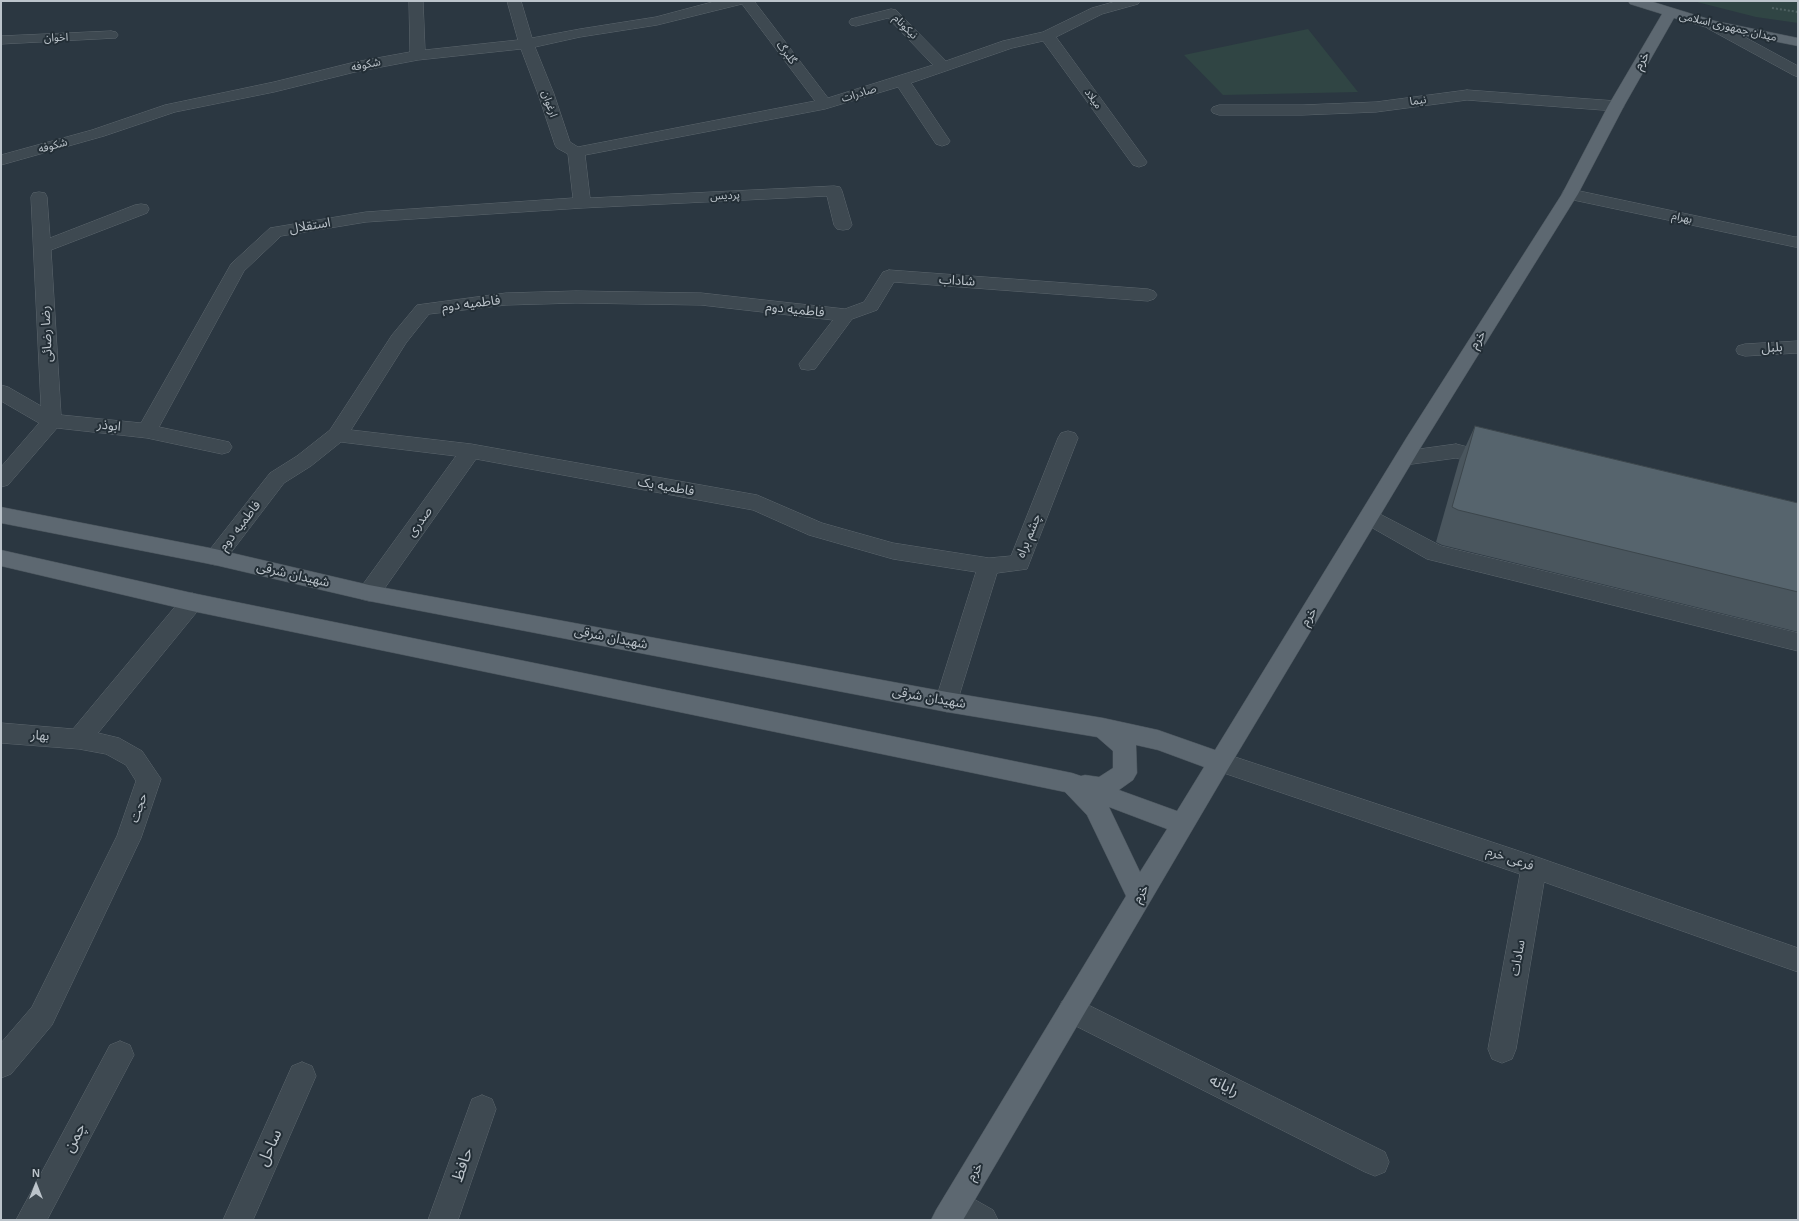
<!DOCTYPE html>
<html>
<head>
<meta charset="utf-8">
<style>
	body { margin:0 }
	#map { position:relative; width:1799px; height:1221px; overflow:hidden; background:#2b3741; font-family:Helvetica,sans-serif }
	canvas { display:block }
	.frame { position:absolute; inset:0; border:2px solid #bcc4cb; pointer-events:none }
	.north { position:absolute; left:16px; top:1165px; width:40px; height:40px; -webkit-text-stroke:3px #232e36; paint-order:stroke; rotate:0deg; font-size:11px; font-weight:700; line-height:16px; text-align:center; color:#bcc4cb }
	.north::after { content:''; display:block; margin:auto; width:14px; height:18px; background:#bcc4cb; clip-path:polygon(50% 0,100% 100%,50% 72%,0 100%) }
</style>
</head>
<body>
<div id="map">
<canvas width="1799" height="1221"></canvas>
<div class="frame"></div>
<div class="north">N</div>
</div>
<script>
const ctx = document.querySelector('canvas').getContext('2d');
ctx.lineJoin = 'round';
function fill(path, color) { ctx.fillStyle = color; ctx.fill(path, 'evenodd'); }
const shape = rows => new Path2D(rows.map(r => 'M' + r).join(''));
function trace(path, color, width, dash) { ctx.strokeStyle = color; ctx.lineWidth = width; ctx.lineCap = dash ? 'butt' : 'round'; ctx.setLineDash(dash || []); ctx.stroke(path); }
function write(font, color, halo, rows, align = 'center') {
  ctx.font = font + ' Helvetica,"Noto Sans Arabic",sans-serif'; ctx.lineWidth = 4; ctx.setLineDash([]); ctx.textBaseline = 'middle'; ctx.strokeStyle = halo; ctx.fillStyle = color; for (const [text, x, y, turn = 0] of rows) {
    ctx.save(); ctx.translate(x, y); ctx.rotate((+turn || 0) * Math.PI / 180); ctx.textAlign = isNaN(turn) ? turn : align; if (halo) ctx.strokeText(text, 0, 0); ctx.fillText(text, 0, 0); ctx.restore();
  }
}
const green = shape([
	[1693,1,1798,1,1798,23,1756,17],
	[1308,29,1358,92,1223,95,1184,55]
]);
const path = shape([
	[1772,8,1798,12]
]);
const minor = shape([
	[409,1,423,1,425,50,518,40,507,1,521,1,532,38,580,29,656,17,716,1,754,1,828,98,933,65,888,18,856,26,851,25,849,22,851,19,891,9,896,10,946,61,1003,41,1043,32,1092,8,1117,1,1140,1,1138,4,1102,14,1056,37,1147,162,1145,165,1139,167,1133,165,1043,41,1012,48,911,83,950,141,948,144,942,146,936,144,898,87,825,109,585,155,590,198,834,186,840,187,842,191,852,225,849,229,843,230,837,229,834,225,827,196,582,208,366,222,281,236,244,271,159,427,229,442,232,447,229,452,222,454,147,438,57,428,8,485,1,487,1,467,39,423,1,401,1,385,8,387,41,406,31,197,33,193,39,192,45,193,47,197,50,238,135,205,141,204,147,205,149,209,147,213,51,250,61,415,141,423,231,264,270,228,366,212,573,198,568,154,557,148,555,145,538,94,521,49,418,60,355,72,274,92,175,112,104,136,1,165,1,155,92,130,165,105,274,82,355,62,410,52,409,1],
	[742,4,815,101,578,147,570,142,554,94,535,47,580,37,657,25,742,4],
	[1712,21,1717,22,1798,66,1798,77,1793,75,1707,28,1705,25,1707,22,1712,21],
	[111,31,116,32,118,35,116,38,1,44,1,36,111,31],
	[1467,90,1616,101,1622,103,1624,106,1622,109,1616,111,1467,100,1376,112,1302,115,1219,115,1213,113,1211,110,1213,107,1219,105,1302,105,1376,102,1467,90],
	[1570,189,1795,237,1798,237,1798,247,1795,247,1564,198,1562,194,1564,190,1570,189],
	[889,270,1148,289,1154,291,1157,295,1154,299,1148,301,894,282,877,310,852,319,815,369,808,370,801,369,799,364,833,320,701,305,576,303,506,305,429,314,406,343,351,430,471,444,757,495,822,523,893,543,989,558,1011,556,1058,438,1061,433,1068,431,1075,433,1078,438,1027,569,997,573,955,709,947,712,939,709,935,702,976,572,893,559,809,535,753,510,476,459,377,599,369,601,361,599,358,593,361,587,456,456,341,442,311,466,284,483,223,563,215,565,207,563,204,557,270,473,297,456,330,430,392,335,417,305,506,293,576,291,701,293,845,309,864,302,883,272,889,270],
	[1798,341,1798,353,1745,356,1738,354,1736,350,1738,346,1745,344,1798,341],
	[1456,444,1499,455,1502,460,1499,465,1492,467,1456,458,1405,465,1398,463,1395,458,1398,453,1405,451,1456,444],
	[1369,509,1376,512,1441,546,1798,633,1798,651,1427,559,1362,522,1359,517,1362,512,1369,509],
	[192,593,200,596,203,602,200,608,98,733,119,738,142,751,161,779,141,838,52,1025,11,1074,1,1078,1,1043,32,1007,117,836,136,781,126,765,106,754,79,749,1,743,1,723,73,729,184,596,192,593],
	[1220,752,1534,856,1798,948,1798,972,1544,882,1516,1049,1512,1059,1502,1063,1492,1059,1488,1049,1520,874,1212,769,1208,762,1212,755,1220,752],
	[1072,997,1385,1152,1389,1162,1385,1172,1375,1176,1365,1172,1062,1019,1058,1010,1062,1001,1072,997],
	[120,1041,130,1045,134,1055,47,1220,16,1220,110,1045,120,1041],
	[302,1062,312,1066,316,1076,253,1220,223,1220,292,1066,302,1062],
	[482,1095,492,1099,496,1109,458,1220,428,1220,472,1099,482,1095],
	[956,1189,993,1210,998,1220,955,1220,946,1214,941,1204,946,1194,956,1189]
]);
const major = shape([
	[1628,1,1650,1,1715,21,1798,38,1798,46,1712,29,1674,18,1624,106,1578,194,1421,447,1228,769,963,1220,931,1220,936,1210,1126,896,1087,815,1065,792,192,611,1,566,1,550,192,593,1072,773,1081,776,1085,775,1099,777,1113,768,1113,751,1097,737,947,712,369,601,215,565,1,523,1,507,215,549,369,585,947,692,1103,718,1158,730,1215,750,1407,437,1562,194,1608,106,1662,14,1630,4,1628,1],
	[1136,745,1158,750,1204,767,1177,811,1119,790,1133,780,1137,773,1136,745],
	[1109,807,1167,829,1140,872,1109,807]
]);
const wall = shape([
	[1475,426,1798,503,1798,632,1442,545,1436,542,1459,461]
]);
const building = shape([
	[1475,426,1798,503,1798,592,1458,510,1452,507,1475,426]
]);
const farStreetnames = [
	["نیکونام",905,27,45],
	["میدان جمهوری اسلامی",1728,27,13],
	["اخوان",56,38,-2],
	["گلبرگ",786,53,53],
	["شکوفه",366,65,-12],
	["صادرات",859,94,-17],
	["میلاد",1093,99,54],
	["نیما",1418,101,-7],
	["ارغوان",549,104,71],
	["شکوفه",53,146,-15],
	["پردیس",725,196,-3],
	["بهرام",1682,218,12]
];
const streetNames = [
	["خرم",1642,61,-60],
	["استقلال",310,226,-9],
	["شاداب",957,281,4],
	["فاطمیه دوم",471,304,-7],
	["فاطمیه دوم",795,310,6],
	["رضا رضائی",47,334,-93],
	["خرم",1478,340,-58],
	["بلبل",1772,348,-3],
	["ابوذر",109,426,6],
	["فاطمیه یک",666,487,10],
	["صدری",420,522,-54],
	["فاطمیه دوم",240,526,-52],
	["چشم براه",1029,536,-68],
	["شهیدان شرقی",293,575,13],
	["خرم",1309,617,-58],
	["شهیدان شرقی",611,638,11],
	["شهیدان شرقی",929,698,10],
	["بهار",40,736,4],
	["حجت",139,808,-71],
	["فرعی خرم",1510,859,19],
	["خرم",1141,894,-59],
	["سادات",1518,958,-80],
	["خرم",975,1172,-59]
];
const nearStreetnames = [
	["رایانه",1224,1086,27],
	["چمن",75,1138,-62],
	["ساحل",270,1148,-66],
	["حافظ",463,1165,-71]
];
fill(green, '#304544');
trace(minor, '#5d676e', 1);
trace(major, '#48525a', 1);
trace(path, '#4f6262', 2, [2, 2]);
fill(minor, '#3e4951');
fill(major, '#5d6871');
fill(wall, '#4a565e');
fill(building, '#56646d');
trace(building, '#3c464c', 1);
write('11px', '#bcc4cb', '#232e36', farStreetnames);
write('13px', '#bcc4cb', '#232e36', streetNames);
write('16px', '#bcc4cb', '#232e36', nearStreetnames);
</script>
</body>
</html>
